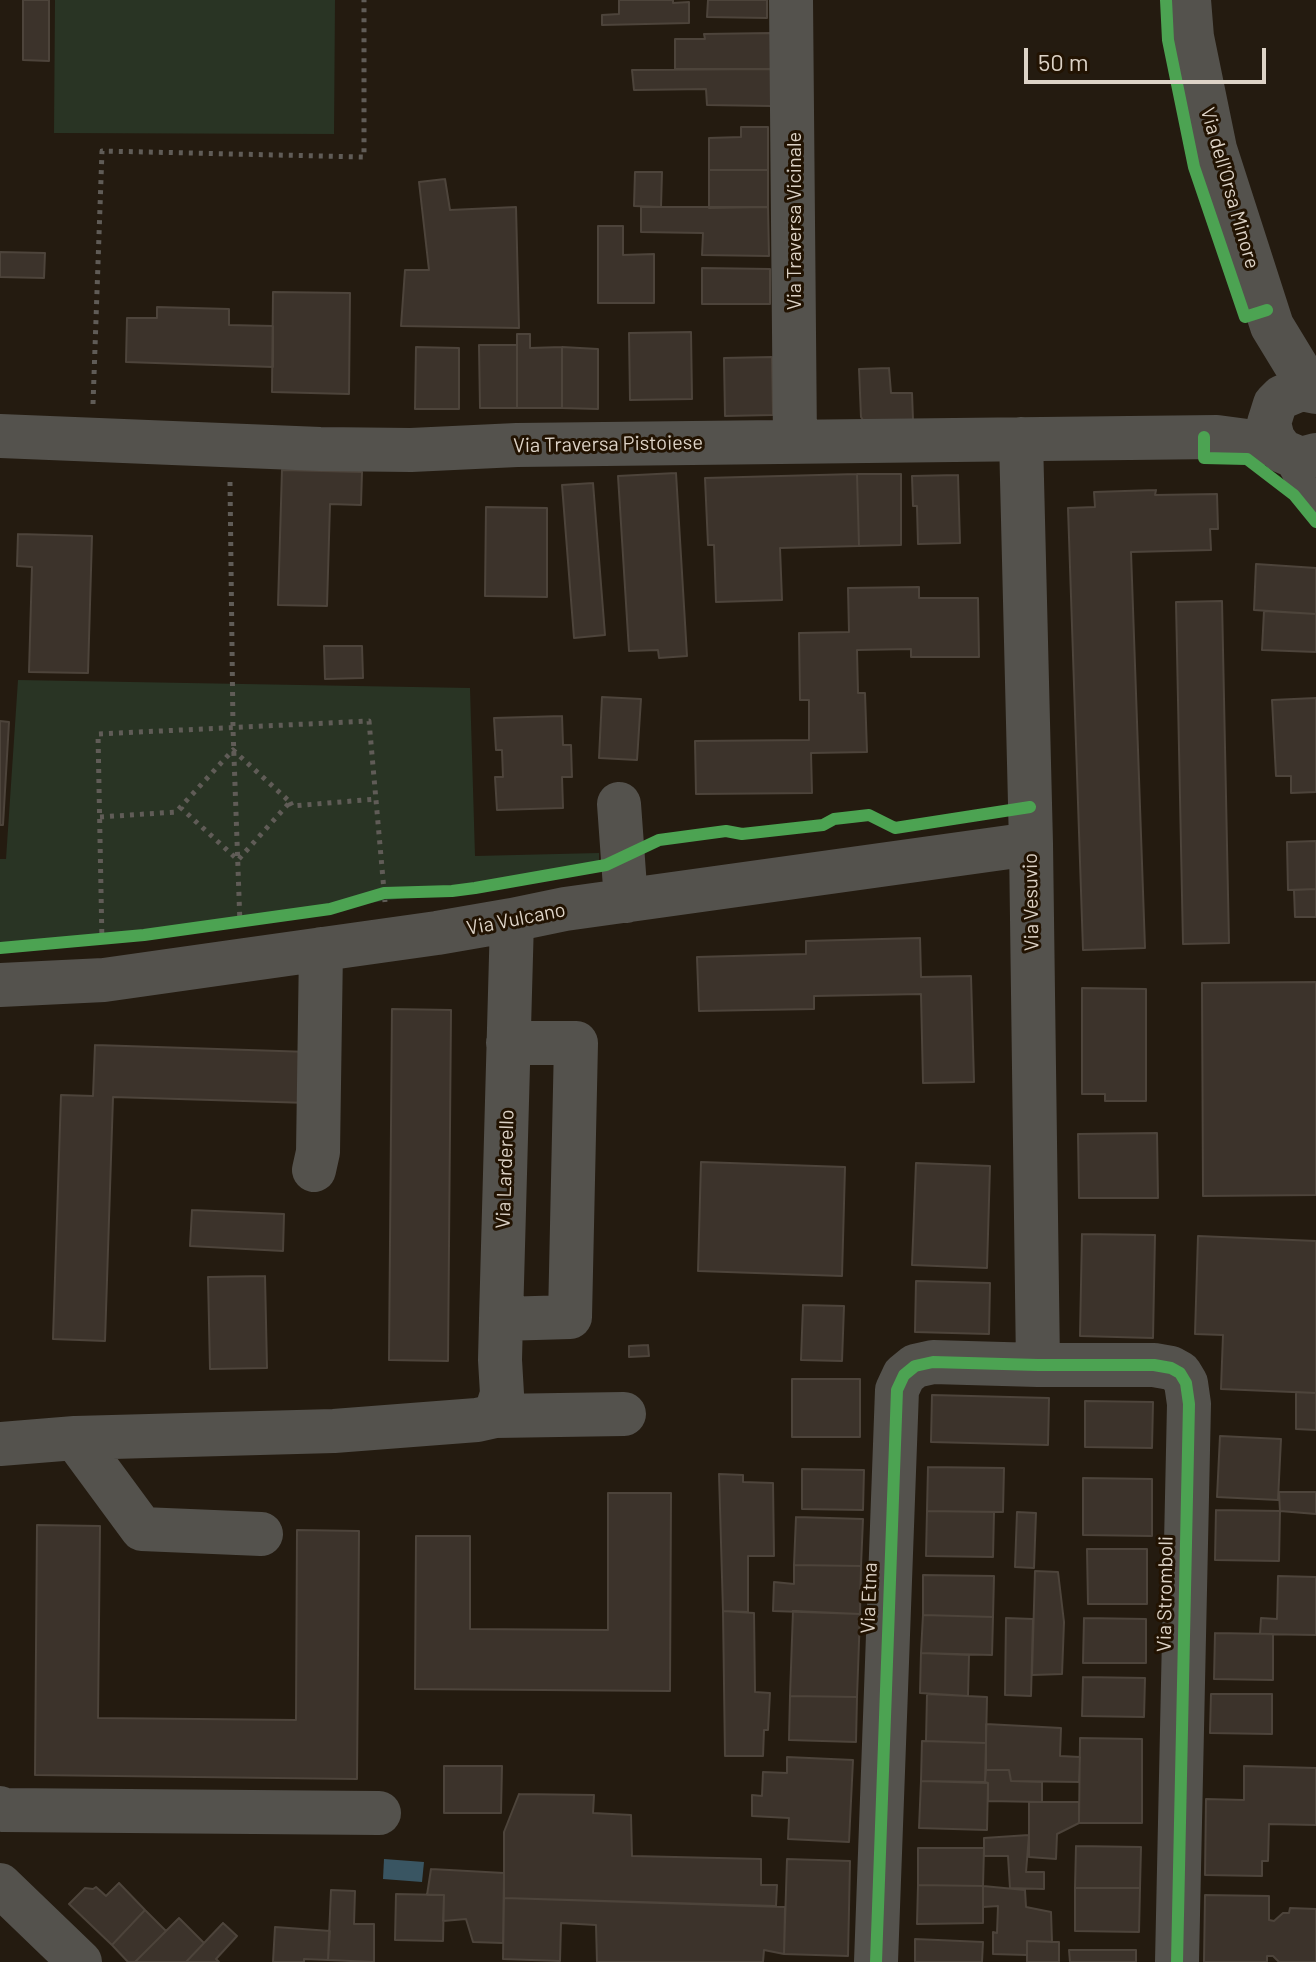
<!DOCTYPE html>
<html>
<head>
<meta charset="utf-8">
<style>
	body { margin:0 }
	#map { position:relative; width:1316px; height:1962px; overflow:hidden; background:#241b10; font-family:Barlow,sans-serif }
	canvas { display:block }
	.scale { position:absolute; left:1024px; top:48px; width:242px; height:36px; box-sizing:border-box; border:4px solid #ddd3c7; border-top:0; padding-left:10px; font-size:24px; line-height:28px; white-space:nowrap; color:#ddd3c7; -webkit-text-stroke:6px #221302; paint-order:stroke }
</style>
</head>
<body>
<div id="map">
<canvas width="1316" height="1962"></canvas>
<div class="scale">50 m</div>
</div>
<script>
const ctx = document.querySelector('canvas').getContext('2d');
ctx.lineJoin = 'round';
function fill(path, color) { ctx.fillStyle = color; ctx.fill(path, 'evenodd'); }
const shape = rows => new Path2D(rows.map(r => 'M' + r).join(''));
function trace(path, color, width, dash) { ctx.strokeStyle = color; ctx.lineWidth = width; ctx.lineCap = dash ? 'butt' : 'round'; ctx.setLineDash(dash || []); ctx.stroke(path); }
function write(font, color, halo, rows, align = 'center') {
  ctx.font = font + ' Barlow,sans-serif'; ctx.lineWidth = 6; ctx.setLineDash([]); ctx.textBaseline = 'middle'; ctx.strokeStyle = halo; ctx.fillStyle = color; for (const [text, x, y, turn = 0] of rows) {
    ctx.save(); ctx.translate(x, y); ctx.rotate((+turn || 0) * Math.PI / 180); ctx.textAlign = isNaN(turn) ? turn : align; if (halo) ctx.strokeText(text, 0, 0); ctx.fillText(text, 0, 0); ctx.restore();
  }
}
const green = shape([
	[55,0,335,0,334,134,54,133],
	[18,680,470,688,475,856,599,853,599,867,475,888,144,935,102,944,0,949,0,859,6,859]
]);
const water = shape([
	[384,1859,424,1862,422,1882,383,1879]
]);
const building = shape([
	[23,0,49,0,49,61,23,60,23,0],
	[619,0,673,0,673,3,689,2,689,23,602,25,602,15,619,14,619,0],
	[708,0,767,0,767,18,707,17,708,0],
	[771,33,771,69,675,69,675,39,705,39,704,34,771,33],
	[771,69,771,106,707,105,706,89,634,90,632,70,771,69],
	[741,127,768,127,768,170,709,170,709,138,741,137,741,127],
	[709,170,768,170,768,207,709,208,709,170],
	[635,172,662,172,661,207,634,206,635,172],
	[445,179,450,210,516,207,519,328,401,326,405,270,429,270,419,182,445,179],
	[641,207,768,207,769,256,702,255,703,233,641,232,641,207],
	[598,226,623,226,623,255,654,254,654,303,598,303,598,226],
	[0,252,45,253,44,278,0,277,0,252],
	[702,268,770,269,770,304,702,304,702,268],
	[273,292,350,293,349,394,272,392,273,292],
	[157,307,229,309,229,325,273,326,273,367,126,362,127,318,157,318,157,307],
	[691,332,692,399,630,400,629,333,691,332],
	[517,334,530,334,530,348,562,347,562,408,517,408,517,334],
	[479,345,517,345,517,408,480,408,479,345],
	[416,347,459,348,459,409,415,409,416,347],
	[562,347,598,349,598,409,562,408,562,347],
	[772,357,773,415,725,416,724,358,772,357],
	[889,368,891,393,912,393,913,420,863,420,861,417,859,369,889,368],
	[282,470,362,472,361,505,330,504,327,606,278,605,282,470],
	[676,473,687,656,659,658,658,650,629,651,618,476,676,473],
	[857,474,901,474,901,545,859,546,857,474],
	[857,474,859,546,780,548,782,600,716,602,714,545,708,545,705,478,857,474],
	[958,475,960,543,918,544,917,506,913,506,912,476,958,475],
	[593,483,605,635,574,638,562,485,593,483],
	[1156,490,1155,495,1217,494,1218,529,1210,529,1211,550,1131,552,1145,948,1083,950,1068,508,1095,507,1094,492,1156,490],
	[486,507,547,508,547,597,485,596,486,507],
	[18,534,92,536,88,673,29,672,32,567,17,566,18,534],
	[1256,564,1316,568,1316,614,1254,610,1256,564],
	[919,587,919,598,978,598,979,657,911,657,911,649,857,650,858,693,865,693,867,752,811,753,812,793,696,794,695,741,809,740,809,700,800,700,799,633,849,632,848,588,919,587],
	[1222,601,1229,943,1183,944,1176,602,1222,601],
	[1264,611,1316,614,1316,652,1262,650,1264,611],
	[324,646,362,646,363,678,325,679,324,646],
	[602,697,641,699,637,760,599,758,602,697],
	[1316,698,1316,792,1291,793,1291,776,1276,776,1272,700,1316,698],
	[562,716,563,745,571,745,572,777,562,777,563,808,497,810,495,777,503,777,502,750,496,750,494,718,562,716],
	[0,721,9,722,3,825,0,825,0,721],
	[1316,841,1316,889,1288,890,1287,842,1316,841],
	[1316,889,1316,917,1295,917,1294,890,1316,889],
	[920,938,921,977,971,976,974,1082,923,1083,921,994,814,996,814,1009,699,1011,697,957,806,954,806,941,920,938],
	[1316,982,1316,1195,1203,1196,1202,983,1316,982],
	[1082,988,1146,989,1146,1101,1105,1101,1105,1094,1082,1094,1082,988],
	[392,1009,451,1010,448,1361,389,1360,392,1009],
	[95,1045,310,1052,309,1103,113,1097,105,1341,53,1339,61,1095,93,1096,95,1045],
	[1157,1133,1158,1198,1079,1198,1078,1134,1157,1133],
	[701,1162,845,1167,842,1276,698,1271,701,1162],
	[916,1163,990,1166,987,1268,912,1265,916,1163],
	[192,1210,284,1214,283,1251,190,1246,192,1210],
	[1082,1234,1155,1235,1153,1338,1080,1336,1082,1234],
	[1198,1236,1316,1241,1316,1393,1221,1389,1223,1335,1195,1334,1198,1236],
	[265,1276,267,1368,210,1369,208,1277,265,1276],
	[916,1281,990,1283,989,1334,915,1332,916,1281],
	[803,1305,844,1306,842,1361,801,1360,803,1305],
	[648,1345,649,1356,629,1357,629,1346,648,1345],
	[792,1379,860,1379,860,1437,792,1437,792,1379],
	[1296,1392,1316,1393,1316,1430,1296,1429,1296,1392],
	[932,1395,1049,1398,1048,1445,931,1442,932,1395],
	[1085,1401,1153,1402,1152,1448,1085,1447,1085,1401],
	[1220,1436,1281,1439,1278,1500,1217,1497,1220,1436],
	[928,1467,1004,1468,1003,1512,927,1511,928,1467],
	[802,1469,864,1470,863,1510,802,1509,802,1469],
	[719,1474,743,1475,743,1482,773,1483,774,1556,748,1556,748,1612,723,1611,719,1474],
	[1083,1478,1152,1479,1152,1536,1083,1535,1083,1478],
	[1279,1492,1316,1492,1316,1514,1280,1511,1279,1492],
	[608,1493,671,1493,670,1691,415,1689,416,1536,470,1536,470,1629,608,1630,608,1493],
	[1216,1510,1280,1511,1279,1561,1215,1560,1216,1510],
	[927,1511,994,1512,993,1557,926,1556,927,1511],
	[1017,1512,1036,1513,1034,1568,1015,1567,1017,1512],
	[796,1517,863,1519,861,1566,794,1565,796,1517],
	[37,1525,100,1526,98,1718,296,1720,297,1530,359,1531,357,1779,35,1775,37,1525],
	[1087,1549,1147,1549,1147,1604,1088,1604,1087,1549],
	[794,1565,861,1566,860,1614,773,1611,774,1582,794,1584,794,1565],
	[1035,1571,1058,1572,1064,1622,1062,1674,1032,1675,1035,1571],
	[923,1575,994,1576,993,1617,923,1615,923,1575],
	[1278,1576,1316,1577,1316,1635,1260,1634,1261,1618,1277,1619,1278,1576],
	[723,1611,754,1613,755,1692,770,1693,768,1730,764,1730,763,1756,725,1756,723,1611],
	[793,1611,860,1614,857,1697,790,1696,793,1611],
	[923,1615,993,1617,992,1655,921,1653,923,1615],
	[1006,1618,1033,1619,1031,1696,1005,1695,1006,1618],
	[1084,1618,1146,1619,1146,1663,1083,1663,1084,1618],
	[1215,1633,1273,1634,1273,1680,1214,1679,1215,1633],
	[921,1653,969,1655,968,1696,920,1693,921,1653],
	[1083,1677,1145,1678,1144,1717,1082,1716,1083,1677],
	[927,1694,987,1697,986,1743,926,1741,927,1694],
	[1211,1694,1272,1694,1272,1734,1210,1733,1211,1694],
	[790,1696,857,1697,856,1742,789,1740,790,1696],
	[986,1724,1061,1728,1060,1756,1080,1757,1079,1782,1011,1781,1009,1770,986,1770,986,1724],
	[1080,1738,1142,1739,1142,1823,1079,1823,1080,1738],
	[922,1741,986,1743,985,1782,921,1781,922,1741],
	[787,1757,853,1760,849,1842,788,1839,789,1818,752,1816,752,1795,762,1796,763,1772,787,1773,787,1757],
	[444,1766,502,1766,501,1813,444,1813,444,1766],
	[1244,1766,1316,1768,1316,1825,1269,1824,1268,1861,1262,1861,1262,1876,1205,1875,1206,1799,1244,1800,1244,1766],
	[986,1770,1009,1770,1011,1781,1042,1782,1042,1802,988,1801,988,1783,985,1782,986,1770],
	[921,1781,988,1783,987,1830,919,1828,921,1781],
	[519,1794,594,1795,593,1813,631,1815,632,1856,761,1859,761,1885,777,1885,776,1906,504,1898,504,1832,519,1794],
	[1029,1802,1079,1802,1079,1823,1057,1834,1056,1859,1029,1857,1029,1802],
	[1029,1835,1026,1872,1044,1872,1044,1889,1010,1888,1008,1856,984,1856,984,1838,1029,1835],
	[1076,1846,1141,1847,1140,1888,1075,1888,1076,1846],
	[918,1848,984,1848,983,1886,918,1885,918,1848],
	[787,1859,850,1861,848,1956,784,1954,787,1859],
	[431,1869,504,1873,503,1943,473,1942,466,1919,443,1921,444,1895,427,1895,431,1869],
	[119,1883,145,1910,112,1945,69,1904,85,1888,93,1889,96,1887,106,1896,119,1883],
	[918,1885,983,1886,983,1923,917,1924,918,1885],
	[983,1886,1025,1890,1026,1907,1051,1912,1052,1942,1027,1941,1027,1955,993,1954,993,1932,997,1933,998,1906,983,1907,983,1886],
	[1075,1888,1140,1888,1139,1932,1075,1931,1075,1888],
	[331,1890,355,1891,354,1924,374,1924,374,1962,328,1960,331,1890],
	[396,1894,444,1895,443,1941,395,1940,396,1894],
	[1205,1895,1269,1896,1269,1920,1274,1921,1283,1913,1289,1913,1290,1908,1316,1909,1316,1962,1279,1962,1273,1956,1267,1956,1267,1962,1204,1962,1205,1895],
	[504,1898,785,1907,784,1954,764,1950,763,1962,597,1962,596,1925,561,1923,560,1961,503,1959,504,1898],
	[145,1910,166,1931,135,1962,128,1962,112,1945,145,1910],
	[179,1918,204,1943,186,1962,135,1962,179,1918],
	[223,1923,237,1936,216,1959,219,1962,186,1962,223,1923],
	[275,1927,330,1931,328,1960,304,1959,304,1962,273,1962,275,1927],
	[915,1939,983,1942,982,1962,915,1962,915,1939],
	[1027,1941,1059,1942,1059,1962,1027,1962,1027,1941],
	[1069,1950,1136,1950,1136,1962,1070,1962,1069,1950]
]);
const path = shape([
	[93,404,102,151,364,157,364,0],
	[230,482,233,729,240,924],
	[290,802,292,806,376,799],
	[100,817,176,812,233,750,290,802,238,860,181,808],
	[102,943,98,734,369,721,385,902]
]);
const minor = shape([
	[791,0,795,442],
	[1189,0,1192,37,1215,149,1272,326,1311,390],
	[1316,392,1301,389,1282,397,1275,404,1269,423,1273,439,1282,451,1296,457,1305,458,1316,455],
	[0,436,320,449,411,450,517,445,1217,437,1277,445],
	[1021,439,1031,844,1038,1365],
	[1296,457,1316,492],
	[619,804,626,901],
	[0,985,104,980,245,960,437,933,512,920,565,909,1031,844],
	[314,1170,318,1152,321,949],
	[501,1319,570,1317,576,1043,508,1043],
	[495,1416,502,1394,500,1360,501,1319,512,920],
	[75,1438,142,1529,261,1534],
	[0,1444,75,1438,334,1431,477,1420,495,1416,624,1414],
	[0,1808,3,1810,379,1813],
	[0,1885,80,1962],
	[876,1962,897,1390,904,1375,915,1366,933,1362,1038,1365,1154,1365,1171,1368,1180,1373,1186,1383,1189,1404,1177,1962]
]);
const cycleway = shape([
	[1166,0,1168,40,1194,167,1245,317,1267,310],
	[1204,437,1204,458,1247,459,1294,495,1316,522],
	[0,948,144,935,330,909,384,893,452,891,475,888,606,865,659,840,726,831,742,834,823,825,834,819,869,815,895,828,1030,807],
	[876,1962,897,1390,904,1375,915,1366,933,1362,1038,1365,1154,1365,1171,1368,1180,1373,1186,1383,1189,1404,1177,1962]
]);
const streetNames = [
	["Via dell'Orsa Minore",1230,188,74],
	["Via Traversa Vicinale",794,221,-90],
	["Via Traversa Pistoiese",608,444,-1],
	["Via Vesuvio",1031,902,-91],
	["Via Vulcano",516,919,-11],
	["Via Larderello",505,1169,-88],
	["Via Stromboli",1165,1594,-89],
	["Via Etna",869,1598,-88]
];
fill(green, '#293424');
fill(water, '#395562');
fill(building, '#3c332b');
trace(building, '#4d443b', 2);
trace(path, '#605c57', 5, [4, 6]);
trace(minor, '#54524d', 44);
trace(cycleway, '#4ca352', 12);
write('20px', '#ddd3c7', '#221302', streetNames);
</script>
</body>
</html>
